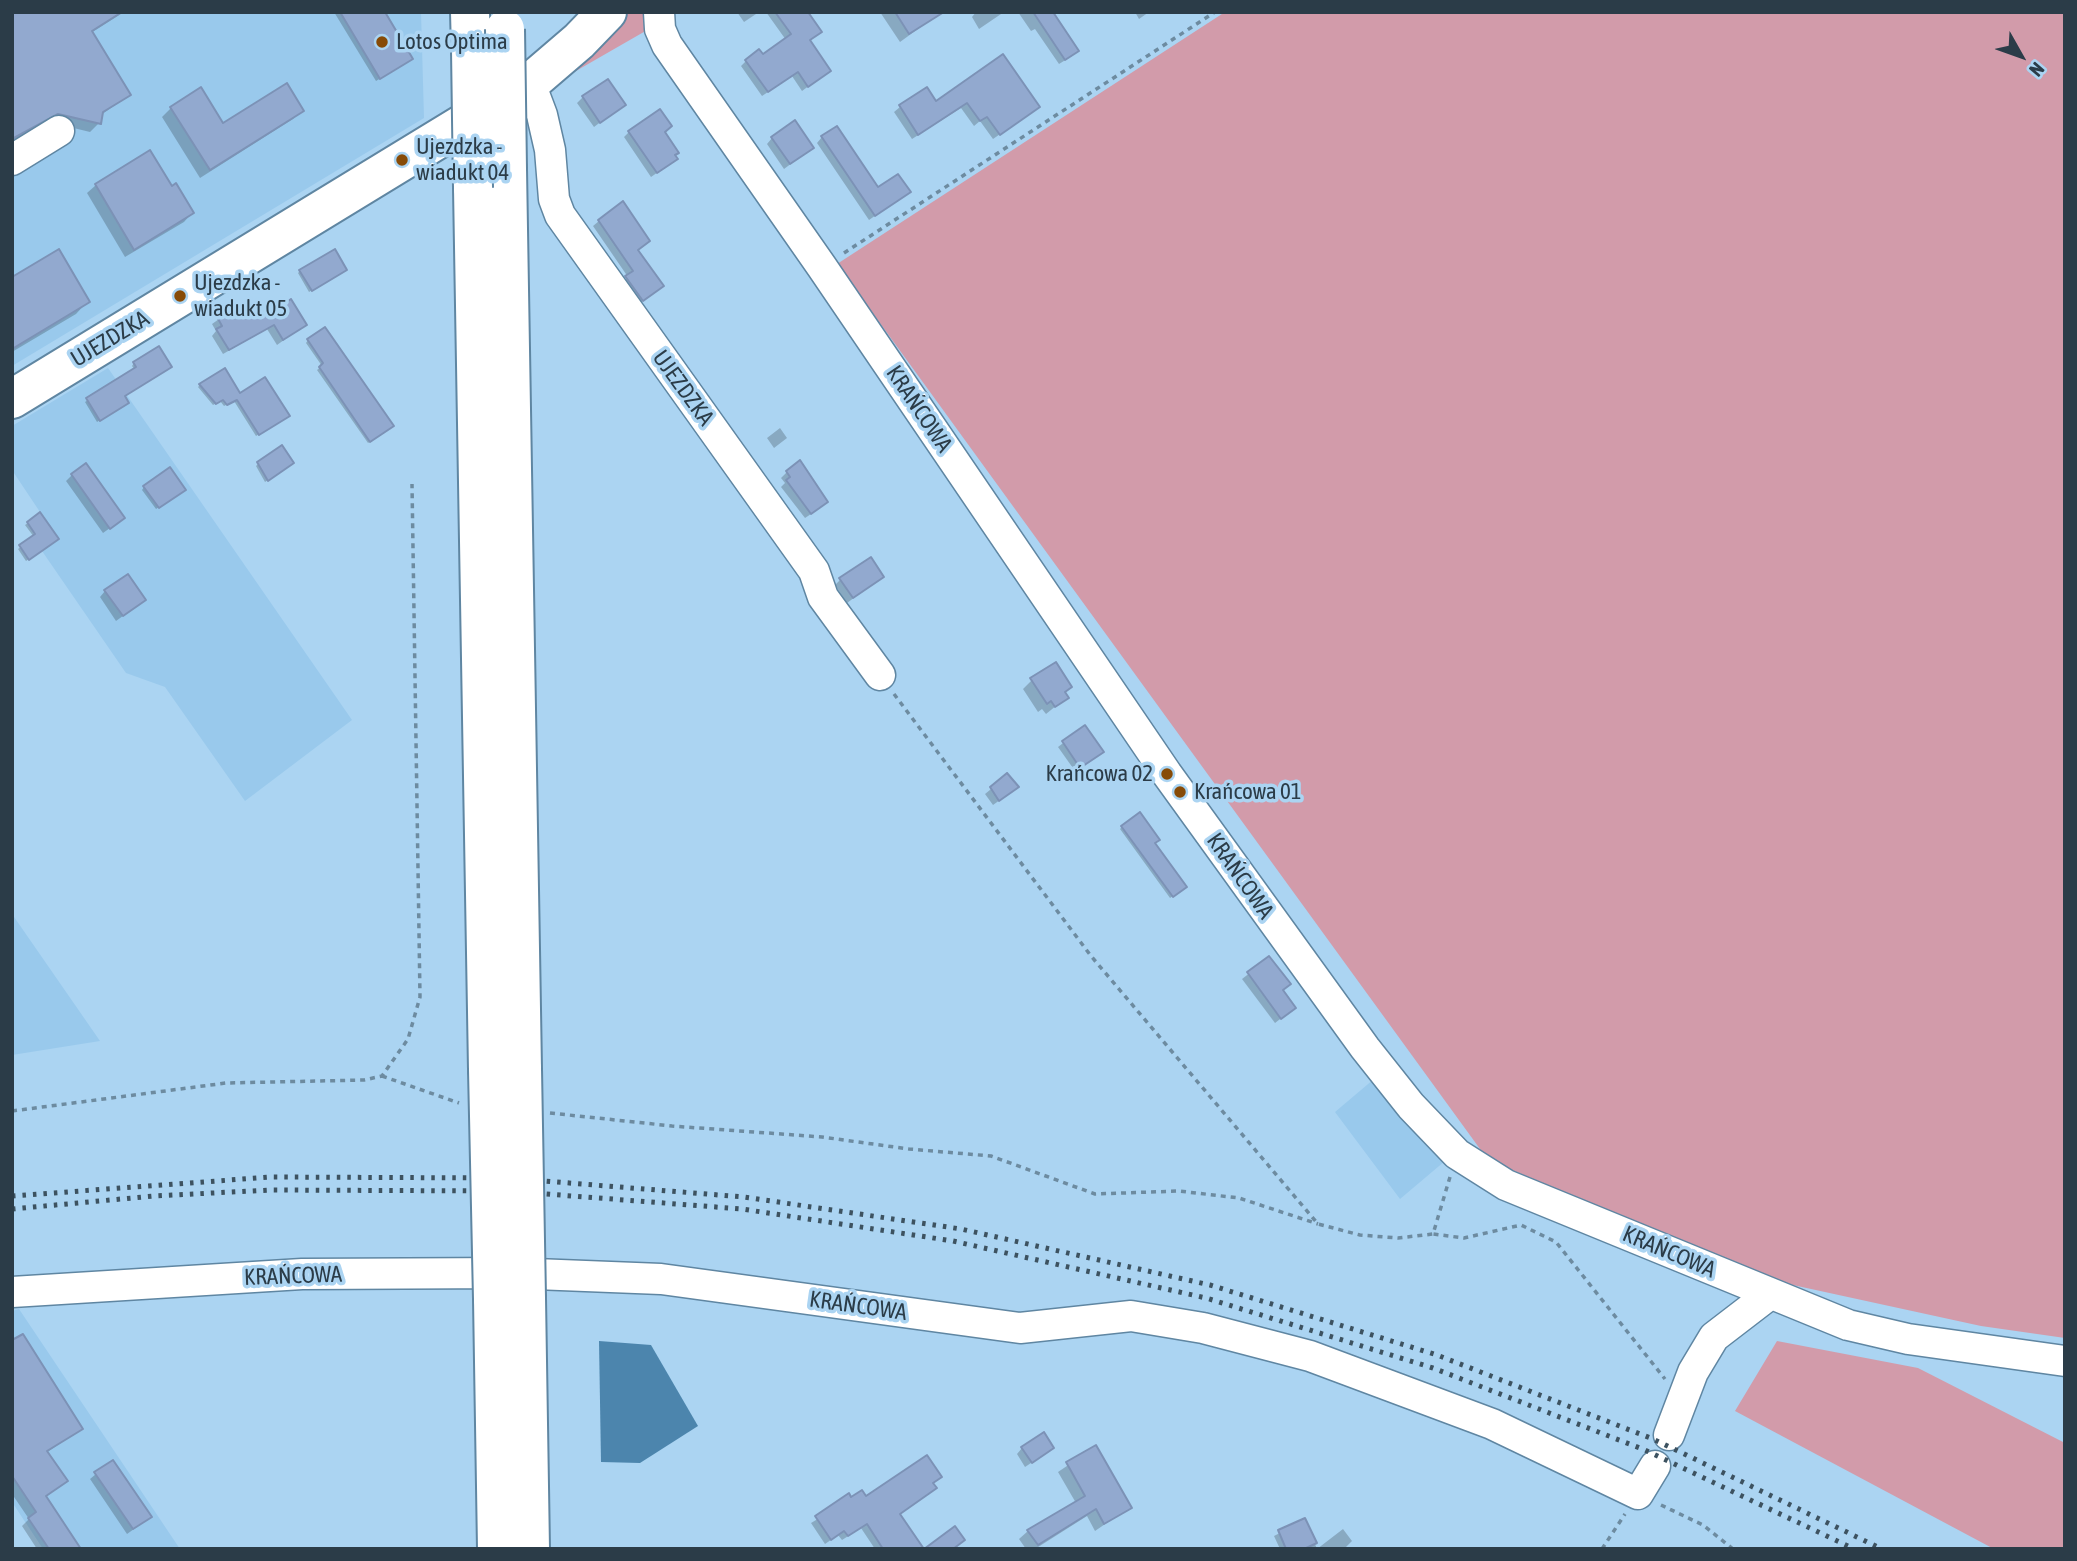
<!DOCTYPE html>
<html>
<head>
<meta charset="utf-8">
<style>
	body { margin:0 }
	#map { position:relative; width:2077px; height:1561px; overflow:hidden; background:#abd4f2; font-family:"Asap Condensed",sans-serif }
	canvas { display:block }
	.frame { position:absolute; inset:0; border:14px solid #2b3c48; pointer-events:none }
	.north { position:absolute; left:1986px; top:21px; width:70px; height:70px; -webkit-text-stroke:5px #abd4f2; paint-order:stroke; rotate:130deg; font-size:19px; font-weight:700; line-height:28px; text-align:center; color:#2b3c48 }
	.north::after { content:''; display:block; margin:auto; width:24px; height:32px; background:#2b3c48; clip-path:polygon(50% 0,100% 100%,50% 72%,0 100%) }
</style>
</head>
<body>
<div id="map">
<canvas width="2077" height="1561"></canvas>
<div class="frame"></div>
<div class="north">N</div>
</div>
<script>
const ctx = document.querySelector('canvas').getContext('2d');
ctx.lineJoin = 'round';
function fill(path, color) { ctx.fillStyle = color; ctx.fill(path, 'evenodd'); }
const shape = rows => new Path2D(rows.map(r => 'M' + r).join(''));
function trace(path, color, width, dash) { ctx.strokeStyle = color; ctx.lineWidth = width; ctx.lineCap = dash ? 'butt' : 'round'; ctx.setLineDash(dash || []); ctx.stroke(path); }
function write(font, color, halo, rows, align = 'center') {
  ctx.font = font + ' "Asap Condensed",sans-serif'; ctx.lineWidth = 7; ctx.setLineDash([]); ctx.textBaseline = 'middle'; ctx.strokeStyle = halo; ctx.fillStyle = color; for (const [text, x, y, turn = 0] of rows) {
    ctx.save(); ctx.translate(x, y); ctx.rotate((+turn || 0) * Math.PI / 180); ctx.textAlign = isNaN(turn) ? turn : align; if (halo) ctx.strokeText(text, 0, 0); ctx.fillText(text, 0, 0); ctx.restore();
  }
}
const built = shape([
	[12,12,421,12,424,118,12,366],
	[108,368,352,720,245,801,165,687,126,673,42,551,58,539,12,470,12,426],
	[12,914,100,1041,12,1055],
	[1374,1079,1445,1161,1400,1199,1335,1112],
	[19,1309,180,1549,43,1549,12,1502,12,1311]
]);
const green = shape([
	[627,12,643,12,649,29,555,83],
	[1225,12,2065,12,2065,1338,1981,1326,1779,1282,1488,1160,837,264],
	[1777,1341,1918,1368,2065,1443,2065,1549,1994,1549,1735,1411]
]);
const water = shape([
	[599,1341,651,1345,698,1426,640,1463,601,1462]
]);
const shadow = shape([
	[12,12,124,12,91,33,129,95,101,115,99,123,90,132,49,122,12,141],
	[334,12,383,12,408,62,376,81],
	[737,12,759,12,744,22],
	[766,12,803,12,817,34,808,41,829,71,802,91,792,76,762,96,741,66,746,61,762,57,786,40],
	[880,12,939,12,940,13,900,42],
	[976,12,1004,12,979,29,972,17],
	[1018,12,1052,12,1072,56,1059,64,1035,29,1031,31],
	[1135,12,1149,12,1139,19],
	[1002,56,1032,112,993,139,980,121,974,126,961,108,912,139,894,112,900,107,926,89,935,103],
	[583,97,623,105,594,127,577,103],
	[171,108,223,126,302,110,293,119,200,178,162,117],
	[629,132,663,132,674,156,671,163,651,177,624,137],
	[822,137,877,189,909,192,869,220,817,143],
	[772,138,812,148,784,169,767,144],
	[96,185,171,189,192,213,184,222,125,257,87,193],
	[599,221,637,250,656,291,637,305,621,283,628,277,593,226],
	[300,271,343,272,309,292,298,273],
	[12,279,88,301,76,314,12,352],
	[239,305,247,319,275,311,305,325,277,345,267,329,223,354,212,336,216,331,212,324],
	[308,340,390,428,368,443,317,370,322,366,306,343],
	[159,348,123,397,124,405,97,422,85,402,135,370,132,366,134,363],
	[200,385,240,395,285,418,256,436,234,401,224,406,220,401,213,405,198,387],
	[780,428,787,438,774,448,767,438],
	[259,463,289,465,265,482,256,466],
	[787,472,820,508,805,518,781,487,785,483,781,478],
	[72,475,117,523,103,533,66,481],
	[144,487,182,492,156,509,142,490],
	[28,523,54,541,26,561,18,549,34,537,25,525],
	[882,577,847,603,835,585,840,580],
	[105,591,138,605,116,621,100,597],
	[1032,680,1070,687,1064,693,1067,697,1046,714,1042,709,1038,712,1023,689],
	[1084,727,1097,756,1075,771,1058,747],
	[1007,776,1011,792,993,805,985,794],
	[1122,827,1153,843,1183,889,1170,898,1120,829],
	[1269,958,1288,1013,1275,1023,1242,979],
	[12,1398,81,1429,46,1453,65,1481,45,1498,79,1549,37,1549,22,1526,29,1519,12,1494],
	[1095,1447,1130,1507,1095,1531,1087,1516,1035,1549,1026,1549,1019,1539,1028,1531,1076,1503,1058,1472],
	[1022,1448,1046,1453,1025,1467,1017,1454],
	[96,1474,144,1522,127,1534,90,1479],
	[932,1484,935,1488,929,1493,899,1515,922,1549,875,1549,861,1528,842,1540,838,1535,825,1544,811,1523,851,1499],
	[1305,1520,1317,1549,1280,1549,1274,1536],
	[1343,1529,1352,1541,1344,1549,1317,1549]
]);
const building = shape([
	[12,12,122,12,92,31,131,95,103,112,101,124,58,114,12,139,12,12],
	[340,12,385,12,413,59,380,79,340,12],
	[775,12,808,12,822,32,810,40,831,71,808,87,798,72,768,92,745,60,759,49,763,54,791,34,775,12],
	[895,12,944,12,909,34,895,12],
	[1033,12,1053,12,1079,51,1065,60,1033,12],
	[1003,54,1040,107,1000,135,987,117,980,121,967,103,918,135,899,105,927,87,936,101,1003,54],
	[608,79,626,105,600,123,582,96,608,79],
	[287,83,304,111,210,170,170,107,201,87,223,123,287,83],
	[660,109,672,126,665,132,679,153,675,155,678,159,657,173,628,131,660,109],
	[795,120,814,148,790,164,771,137,795,120],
	[837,126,878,187,898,174,911,192,875,216,821,136,837,126],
	[150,150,172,186,176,183,194,213,134,250,95,184,150,150],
	[623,201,650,241,638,250,664,286,643,301,625,276,633,271,598,220,623,201],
	[59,249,90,302,12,349,12,277,59,249],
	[335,249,347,270,312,291,299,270,335,249],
	[291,299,307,325,283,340,274,325,229,350,216,329,222,326,217,317,240,303,248,316,271,302,276,309,291,299],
	[325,327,394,426,370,442,319,367,323,363,307,339,325,327],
	[159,346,172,367,125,396,129,403,100,421,86,398,136,367,133,362,159,346],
	[225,368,240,393,265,377,290,416,259,435,237,400,227,405,223,400,216,404,199,384,225,368],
	[282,445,294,463,268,481,257,462,282,445],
	[800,460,828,502,811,514,786,480,790,477,786,471,800,460],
	[86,463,125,518,110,529,71,474,86,463],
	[170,467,186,490,159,508,143,486,170,467],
	[40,512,59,539,29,560,19,545,35,534,27,522,40,512],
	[871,557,884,577,853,598,839,578,871,557],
	[128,574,146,600,123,616,104,590,128,574],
	[1056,662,1072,687,1065,692,1069,698,1055,707,1051,701,1047,704,1030,678,1056,662],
	[1085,725,1104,752,1080,768,1062,741,1085,725],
	[1007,773,1019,787,999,801,990,787,1007,773],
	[1140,812,1160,840,1155,843,1187,887,1173,897,1121,826,1140,812],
	[1269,956,1291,984,1283,990,1296,1008,1281,1019,1247,972,1269,956],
	[23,1334,83,1429,47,1451,68,1481,46,1496,81,1549,49,1549,28,1518,36,1512,12,1476,12,1340,23,1334],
	[1044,1432,1054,1448,1032,1463,1021,1447,1044,1432],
	[1096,1445,1132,1508,1104,1524,1096,1509,1038,1545,1027,1530,1085,1496,1066,1462,1096,1445],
	[927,1455,942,1477,933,1483,937,1488,900,1514,924,1549,955,1526,965,1540,953,1549,883,1549,867,1524,848,1536,844,1531,831,1540,815,1516,849,1493,851,1497,862,1490,866,1496,927,1455],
	[113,1460,152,1517,133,1529,94,1472,113,1460],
	[1305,1518,1317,1543,1304,1549,1286,1549,1278,1530,1305,1518]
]);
const path = shape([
	[844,253,1215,12],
	[894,694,1091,956,1318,1224,1360,1235,1398,1238,1433,1234],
	[382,1076,459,1103],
	[12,1111,226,1083,364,1080,382,1076,408,1039,420,997,412,484],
	[550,1113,672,1126,822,1137,909,1149,991,1156,1095,1194,1179,1191,1239,1198,1318,1224],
	[1450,1177,1433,1234,1464,1238,1521,1225,1556,1242,1665,1379],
	[1661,1505,1703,1525,1733,1549],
	[1602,1549,1625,1514]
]);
const minor = shape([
	[659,12,660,29,667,45,822,267,1167,774,1365,1048,1411,1106,1457,1154,1506,1185,1848,1325,1908,1339,2065,1361],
	[530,83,542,115,550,150,554,199,560,215,814,571,823,597,880,675],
	[12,160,59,131],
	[12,1292,302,1274,510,1273,661,1279,1020,1328,1131,1316,1203,1328,1310,1356,1492,1424,1638,1494,1655,1466],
	[1669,1435,1693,1372,1714,1337,1770,1294]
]);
const major = shape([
	[12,399,530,83,579,41,607,12]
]);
const highway = shape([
	[470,12,471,50],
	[507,169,522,1069],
	[473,188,488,1070],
	[526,1298,530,1549],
	[493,1299,497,1549]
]);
const rail = shape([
	[12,1196,271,1177,507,1178,744,1197,961,1229,1210,1285,1437,1355,1653,1439,1882,1549],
	[12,1209,154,1196,271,1190,507,1191,742,1209,953,1241,1206,1298,1433,1368,1645,1450,1854,1549]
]);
const highwayBridge = shape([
	[505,29,507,169],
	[471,50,473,188],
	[522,1069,526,1298],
	[488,1070,493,1299]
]);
const markers = [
	[382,42,7,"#874b07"],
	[402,160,7,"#874b07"],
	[180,296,7,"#874b07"],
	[1167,774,7,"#874b07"],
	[1180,792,7,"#874b07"]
];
const poiNames = [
	["Lotos Optima",396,42],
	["Ujezdzka -",416,147],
	["wiadukt 04",416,173],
	["Ujezdzka -",194,283],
	["wiadukt 05",194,309],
	["Krańcowa 02",1153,774,"right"],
	["Krańcowa 01",1194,792]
];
const streetNames = [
	["UJEZDZKA",110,339,-31],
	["UJEZDZKA",683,388,54],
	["KRAŃCOWA",919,409,56],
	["KRAŃCOWA",1240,876,55],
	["KRAŃCOWA",1669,1252,23],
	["KRAŃCOWA",293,1276,-2],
	["KRAŃCOWA",858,1306,8]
];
fill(built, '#99c9ec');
fill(green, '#d29baa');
fill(water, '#4c85ad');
fill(shadow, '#0003');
fill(building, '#92a9cf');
trace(building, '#7c92b6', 2);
trace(minor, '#5f86a2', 33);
trace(major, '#5f86a2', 42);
trace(highway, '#5f86a2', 42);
trace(path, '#6d8ba0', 3.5, [5, 5]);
trace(minor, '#fff', 30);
trace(major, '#fff', 38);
trace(highway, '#fff', 38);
trace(rail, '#3d5260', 5, [3.5, 7]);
trace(highwayBridge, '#5f86a2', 42, []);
trace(highwayBridge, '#fff', 38);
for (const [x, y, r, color] of markers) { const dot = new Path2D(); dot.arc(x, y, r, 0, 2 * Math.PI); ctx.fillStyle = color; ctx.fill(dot); trace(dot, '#abd4f2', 2.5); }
write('23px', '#2b3c48', '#abd4f2', poiNames, 'left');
write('23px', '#2b3c48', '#abd4f2', streetNames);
</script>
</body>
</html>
